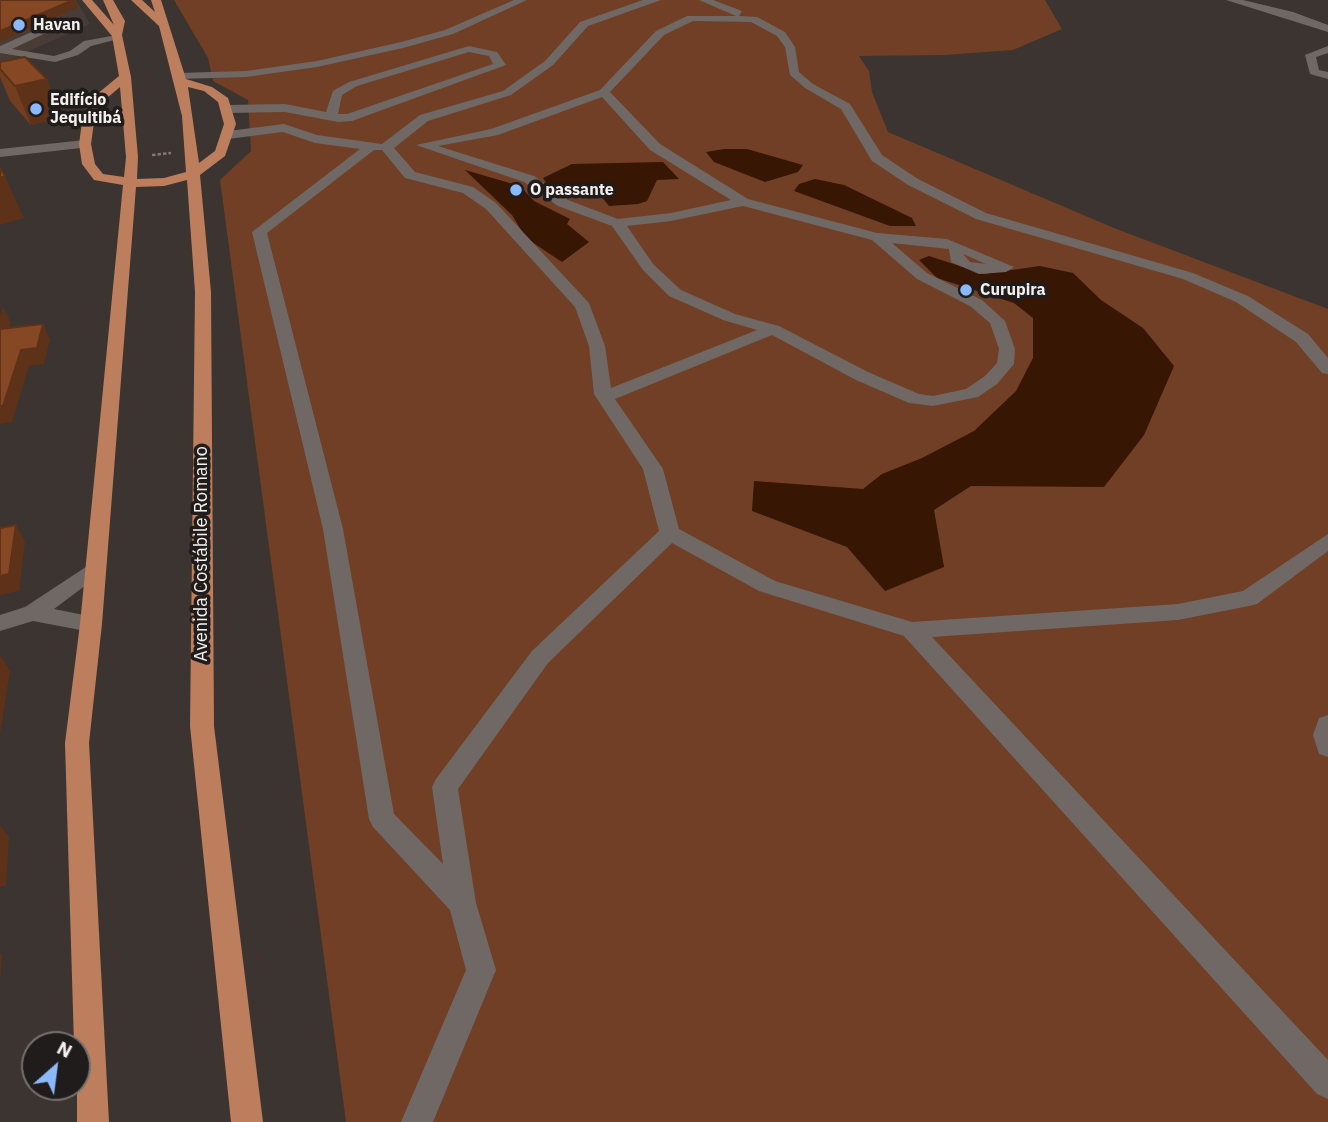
<!DOCTYPE html>
<html>
<head>
<meta charset="utf-8">
<style>
	body { margin:0 }
	#map { position:relative; width:1328px; height:1122px; overflow:hidden; background:#3b3430; font-family:"IBM Plex Sans",sans-serif }
	canvas { display:block }
	.north { position:absolute; left:21px; top:1031px; width:70px; height:70px; box-sizing:border-box; background:#201c1b; border:2px solid #75716f; border-radius:50%; rotate:28deg; font-size:19px; font-weight:700; line-height:28px; text-align:center; color:#f4f0ed }
	.north::after { content:''; display:block; margin:auto; width:24px; height:32px; background:#8bb9fc; clip-path:polygon(50% 0,100% 100%,50% 72%,0 100%) }
</style>
</head>
<body>
<div id="map">
<canvas width="1328" height="1122"></canvas>
<div class="north">N</div>
</div>
<script>
const ctx = document.querySelector('canvas').getContext('2d');
ctx.lineJoin = 'round';
function fill(path, color) { ctx.fillStyle = color; ctx.fill(path, 'evenodd'); }
const shape = rows => new Path2D(rows.map(r => 'M' + r).join(''));
function trace(path, color, width, dash) { ctx.strokeStyle = color; ctx.lineWidth = width; ctx.lineCap = dash ? 'butt' : 'round'; ctx.setLineDash(dash || []); ctx.stroke(path); }
function write(font, color, halo, rows, align = 'center') {
  ctx.font = font + ' "IBM Plex Sans",sans-serif'; ctx.lineWidth = 7; ctx.setLineDash([]); ctx.textBaseline = 'middle'; ctx.strokeStyle = halo; ctx.fillStyle = color; for (const [text, x, y, turn = 0] of rows) {
    ctx.save(); ctx.translate(x, y); ctx.rotate((+turn || 0) * Math.PI / 180); ctx.textAlign = isNaN(turn) ? turn : align; if (halo) ctx.strokeText(text, 0, 0); ctx.fillText(text, 0, 0); ctx.restore();
  }
}
const built = shape([
	[0,0,76,0,90,24,0,64]
]);
const green = shape([
	[174,0,1045,0,1062,29,1013,50,945,55,859,56,869,71,872,92,888,132,1114,228,1328,309,1328,1122,346,1122,220,180,251,151,248,100,213,81,208,58]
]);
const water = shape([
	[724,149,747,149,803,165,798,172,765,182,714,162,706,152],
	[663,162,679,179,657,180,647,201,638,204,609,206,600,195,547,184,543,178,572,164],
	[465,170,520,186,534,201,570,219,567,224,589,242,562,262,526,238,512,215],
	[815,179,844,185,912,218,916,226,890,226,794,191,799,184],
	[929,256,984,274,1040,266,1073,273,1101,300,1143,328,1174,366,1144,435,1104,487,971,486,934,510,944,567,885,591,847,547,752,511,754,481,863,489,882,474,922,458,974,431,1016,391,1033,358,1033,318,1014,303,937,278,919,260]
]);
const path = shape([
	[152,155,171,153]
]);
const minor = shape([
	[514,0,527,0,453,34,403,48,317,67,246,77,179,79,173,76,179,73,246,71,317,61,401,42,445,30,514,0],
	[643,0,661,0,588,26,553,65,511,95,428,121,394,148,415,172,473,187,496,203,589,303,605,346,611,388,757,330,723,320,669,296,643,270,612,226,558,206,524,182,416,145,491,129,600,90,656,31,687,16,736,16,699,0,713,0,742,11,739,16,757,17,785,32,795,47,799,72,813,84,850,104,882,155,918,179,986,213,1193,273,1248,296,1308,334,1328,358,1328,374,1322,373,1296,342,1236,302,1183,279,976,219,908,185,872,161,841,109,805,88,790,75,785,47,777,36,751,22,693,21,664,35,610,92,660,144,748,199,877,233,947,239,1014,267,1006,272,979,274,951,262,949,249,892,243,927,273,982,300,1005,321,1015,349,1014,364,997,384,978,397,933,406,909,403,856,380,772,335,615,399,663,469,679,529,775,581,912,622,1178,604,1243,591,1328,534,1328,551,1257,604,1249,606,1178,620,932,637,1328,1060,1328,1099,1317,1094,904,636,759,591,672,543,548,663,458,789,476,903,496,970,433,1122,401,1122,466,970,450,910,373,827,369,819,323,529,252,232,360,149,315,143,283,132,228,139,222,135,228,131,284,124,317,135,382,144,420,115,503,91,545,61,580,22,643,0],
	[602,97,650,150,731,200,671,213,618,219,568,200,534,176,438,146,498,135,602,97],
	[374,150,382,150,405,178,463,193,486,209,575,307,589,346,594,394,643,469,659,531,532,651,436,779,432,787,443,864,394,814,343,529,267,233,374,150],
	[743,206,872,240,917,279,970,306,990,323,999,349,997,363,985,376,966,389,933,396,919,394,868,372,779,326,735,314,681,290,653,264,627,226,671,221,743,206],
	[963,254,986,264,970,262,963,254],
	[1226,0,1243,0,1293,12,1328,25,1328,32,1226,0],
	[63,18,67,19,67,23,12,49,54,56,70,51,84,41,117,35,122,38,91,46,78,55,55,62,0,53,0,46,63,18],
	[469,46,497,52,506,65,352,121,338,122,285,112,228,113,222,109,228,105,285,104,326,112,333,91,349,82,469,46],
	[469,52,489,56,493,64,347,114,338,114,342,95,357,86,469,52],
	[1328,46,1328,53,1316,57,1319,70,1328,72,1328,79,1310,74,1305,55,1328,46],
	[85,140,91,144,90,147,0,157,0,149,85,140],
	[95,561,102,563,106,568,102,573,54,609,99,618,102,624,99,630,91,632,33,621,0,631,0,615,25,607,95,561],
	[1328,715,1328,757,1319,754,1313,735,1319,718,1328,715]
]);
const major = shape([
	[82,0,92,0,114,25,103,0,113,0,125,21,122,35,131,77,138,157,137,179,164,178,186,172,182,116,159,26,131,0,142,0,155,12,151,0,161,0,186,79,212,87,228,98,236,124,225,156,200,175,211,292,214,726,263,1122,231,1122,190,726,195,292,187,180,164,186,136,187,102,624,89,743,109,1122,77,1122,77,1045,74,1045,65,743,80,624,123,185,94,180,82,164,79,144,83,115,91,99,119,76,112,36,82,0],
	[120,87,126,157,124,177,103,174,95,164,91,144,95,115,100,104,120,87],
	[188,87,204,91,218,102,224,124,215,151,199,163,188,87]
]);
const wall = shape([
	[0,62,47,79,61,118,31,125,10,101,0,77]
]);
const shadedWall = shape([
	[73,0,75,0,78,7,0,42,0,31],
	[47,79,61,118,31,125,15,86],
	[5,176,24,218,0,225,0,178],
	[3,307,11,323,4,346,0,339,0,317],
	[43,324,50,340,44,364,29,366,12,422,0,424,0,406,21,350],
	[16,525,25,542,19,591,0,595,0,576],
	[0,655,10,671,0,734],
	[0,825,9,837,6,885,0,887],
	[0,953,2,955,0,983]
]);
const building = shape([
	[0,0,73,0,0,31,0,0],
	[25,57,47,79,15,86,0,69,0,62,25,57],
	[0,168,5,176,0,178,0,168],
	[43,324,37,348,21,350,3,406,0,406,0,329,43,324],
	[16,525,9,574,0,576,0,528,16,525]
]);
const markers = [
	[19,25,7,"#8bb9fc"],
	[36,109,7,"#8bb9fc"],
	[516,190,7,"#8bb9fc"],
	[966,290,7,"#8bb9fc"]
];
const farPoinames = [
	["Havan",33,25],
	["Edifício",50,100],
	["Jequitibá",50,118],
	["O passante",530,190],
	["Curupira",980,290]
];
const streetNames = [
	["Avenida Costábile Romano",202,554,-90]
];
fill(built, '#493b35');
fill(green, '#703f25');
fill(water, '#371604');
trace(path, '#807a76', 2.5, [3.5, 2]);
fill(minor, '#706864');
fill(major, '#bd7e5d');
fill(wall, '#733d1f');
fill(shadedWall, '#5e3219');
fill(building, '#864724');
trace(building, '#5e3219', 2);
for (const [x, y, r, color] of markers) { const dot = new Path2D(); dot.arc(x, y, r, 0, 2 * Math.PI); ctx.fillStyle = color; ctx.fill(dot); trace(dot, '#201c1b', 2.5); }
write('bold 16px', '#f4f0ed', '#201c1b', farPoinames, 'left');
write('18px', '#f4f0ed', '#201c1b', streetNames);
</script>
</body>
</html>
